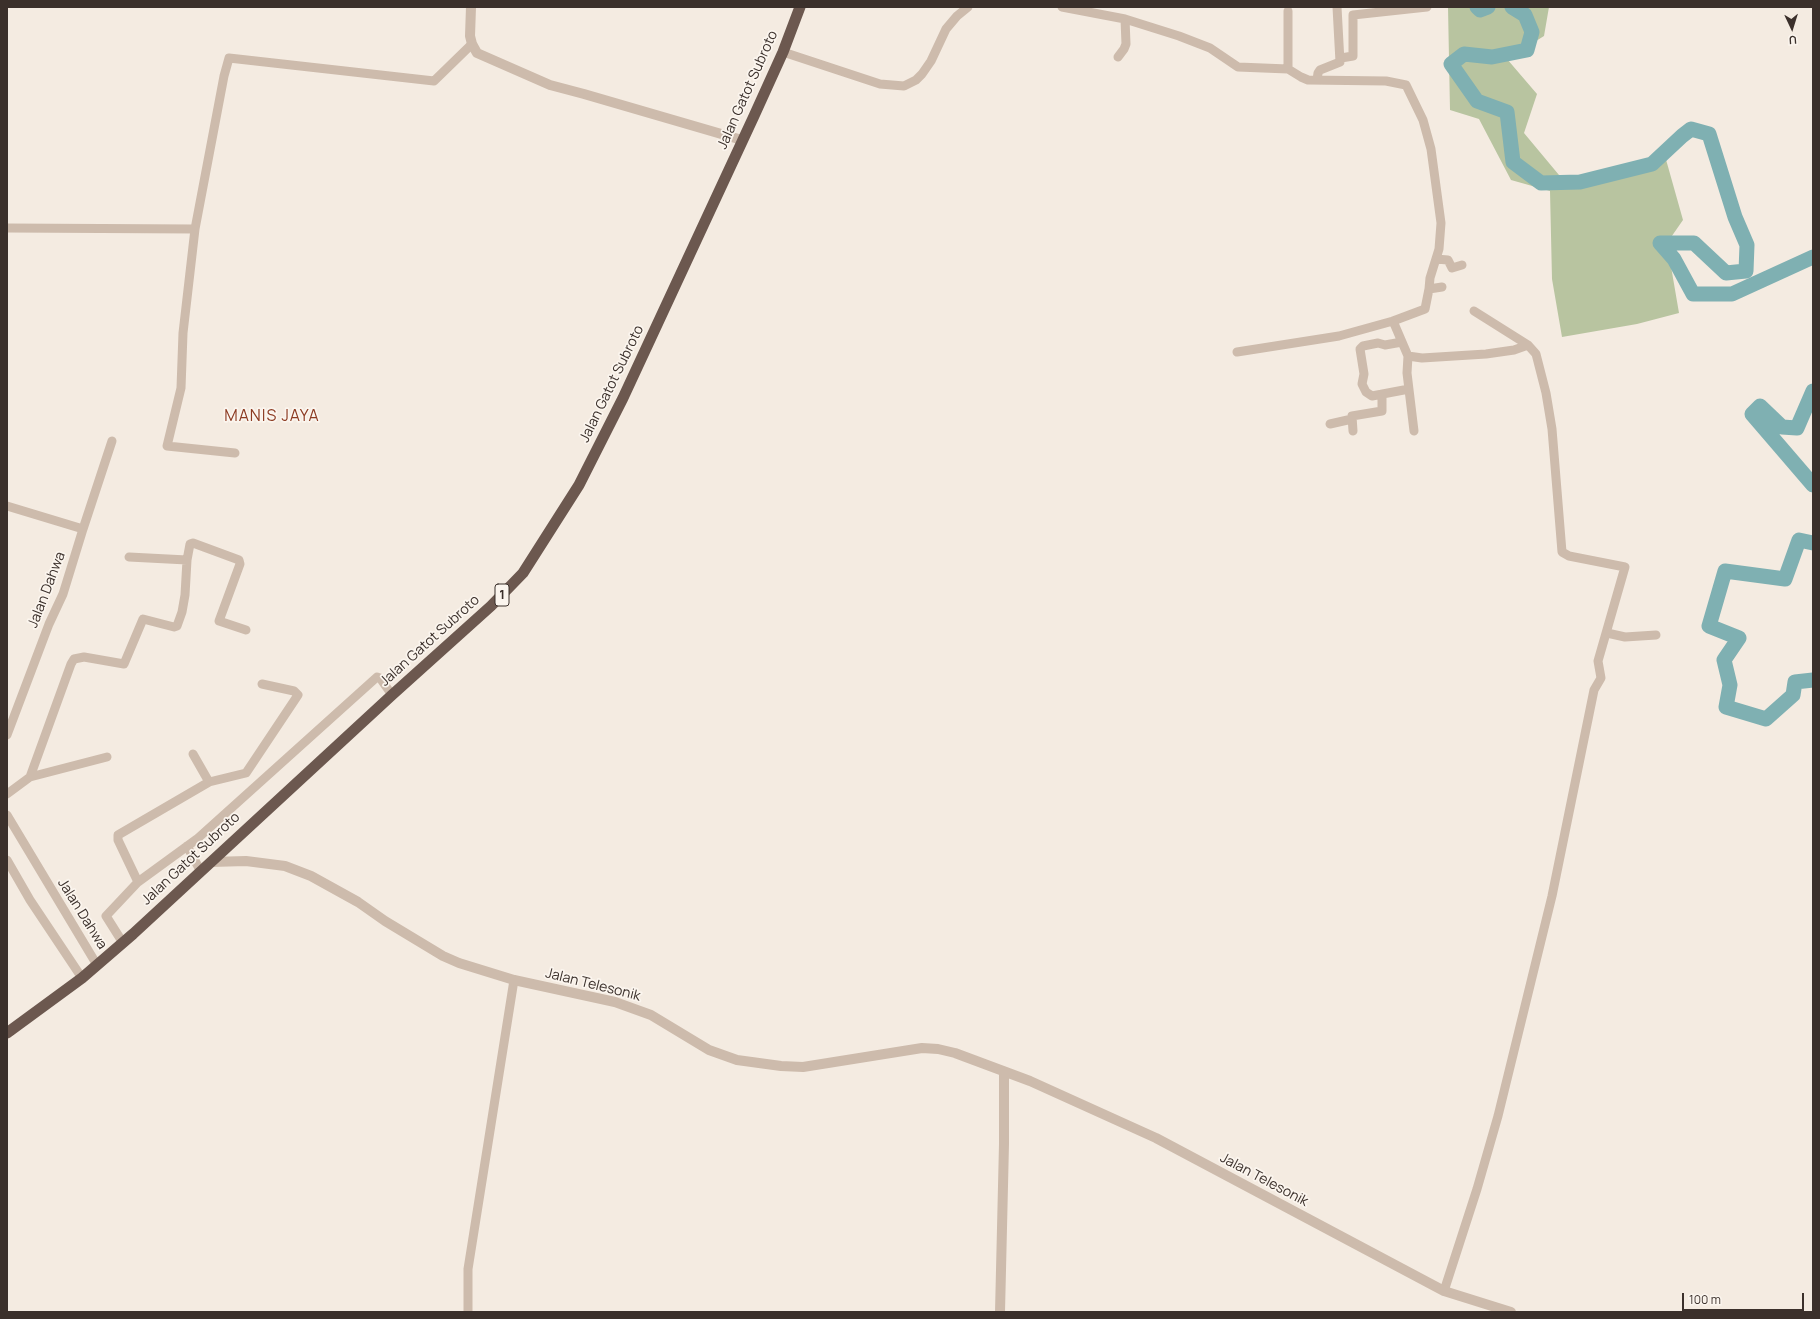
<!DOCTYPE html>
<html>
<head>
<meta charset="utf-8">
<style>
	body { margin:0 }
	#map { position:relative; width:1820px; height:1319px; overflow:hidden; background:#f4ebe1; font-family:Manrope,sans-serif }
	canvas { display:block }
	.frame { position:absolute; inset:0; border:8px solid #3b302b; pointer-events:none }
	.north { position:absolute; left:1772px; top:8px; width:40px; height:40px; -webkit-text-stroke:3px #fbf5ee; paint-order:stroke; rotate:176deg; font-size:11px; font-weight:700; line-height:16px; text-align:center; color:#3b302b }
	.north::after { content:''; display:block; margin:auto; width:14px; height:18px; background:#3b302b; clip-path:polygon(50% 0,100% 100%,50% 72%,0 100%) }
	.scale { position:absolute; left:1682px; top:1293px; width:122px; height:18px; box-sizing:border-box; border:2px solid #3b302b; border-top:0; padding-left:5px; font-size:12px; line-height:14px; white-space:nowrap; color:#3b302b; -webkit-text-stroke:3px #fbf5ee; paint-order:stroke }
</style>
</head>
<body>
<div id="map">
<canvas width="1820" height="1319"></canvas>
<div class="frame"></div>
<div class="north">U</div>
<div class="scale">100 m</div>
</div>
<script>
const ctx = document.querySelector('canvas').getContext('2d');
ctx.lineJoin = 'round';
function fill(path, color) { ctx.fillStyle = color; ctx.fill(path, 'evenodd'); }
const shape = rows => new Path2D(rows.map(r => 'M' + r).join(''));
function trace(path, color, width, dash) { ctx.strokeStyle = color; ctx.lineWidth = width; ctx.lineCap = dash ? 'butt' : 'round'; ctx.setLineDash(dash || []); ctx.stroke(path); }
function write(font, color, halo, rows, align = 'center') {
  ctx.font = font + ' Manrope,sans-serif'; ctx.lineWidth = 3.5; ctx.setLineDash([]); ctx.textBaseline = 'middle'; ctx.strokeStyle = halo; ctx.fillStyle = color; for (const [text, x, y, turn = 0] of rows) {
    ctx.save(); ctx.translate(x, y); ctx.rotate((+turn || 0) * Math.PI / 180); ctx.textAlign = isNaN(turn) ? turn : align; if (halo) ctx.strokeText(text, 0, 0); ctx.fillText(text, 0, 0); ctx.restore();
  }
}
const green = shape([
	[1448,7,1549,7,1544,36,1507,59,1537,94,1524,133,1564,181,1665,156,1683,220,1667,243,1679,313,1637,324,1562,337,1552,279,1550,191,1511,180,1479,119,1450,110]
]);
const river = shape([
	[1477,7,1480,10,1488,7],
	[1512,7,1525,15,1532,32,1527,50,1492,57,1464,54,1451,64,1477,101,1507,112,1513,162,1541,183,1580,182,1652,164,1682,136,1691,129,1709,134,1735,217,1747,245,1746,271,1726,273,1694,243,1660,243,1674,259,1693,294,1732,294,1813,257],
	[1813,391,1797,428,1782,427,1760,406,1752,414,1813,485],
	[1813,543,1799,540,1785,579,1725,571,1709,626,1739,638,1724,660,1730,685,1726,707,1766,719,1793,695,1795,682,1813,680]
]);
const minor = shape([
	[1062,7,1125,19,1179,36,1210,48,1238,67,1288,69,1301,77,1308,80,1386,81,1406,85,1423,120,1431,149,1441,223,1439,249,1430,278,1429,289,1425,309,1393,321,1339,336,1237,352],
	[1288,11,1288,69],
	[783,52,880,84,904,86,916,80,922,74,931,61,946,29,957,16,968,7],
	[1118,57,1124,49,1126,44,1125,19],
	[1341,58,1353,56,1353,15,1427,7],
	[1317,80,1318,73,1320,70,1340,62,1337,7],
	[7,228,195,229],
	[1436,259,1448,260,1452,268,1462,265],
	[1429,289,1442,287],
	[1393,321,1408,356,1422,358,1486,354,1514,350,1528,345],
	[1402,342,1385,345,1378,343,1363,346,1360,349,1364,374,1362,384,1366,392,1372,396,1409,389],
	[1408,356,1407,373,1414,431],
	[1330,424,1352,419],
	[1353,431,1352,416,1382,411,1382,394],
	[235,453,167,446,181,388,183,333,195,229,224,76,229,58,434,81,472,44],
	[7,506,83,529,63,594,49,624,7,735],
	[83,529,112,441],
	[187,560,190,544,193,543,239,560,240,564,219,621,246,630],
	[1607,633,1625,637,1656,635],
	[193,754,209,782],
	[30,777,71,664,74,659,84,657,124,664,143,619,174,627,177,626,182,612,185,595,187,560,129,557],
	[7,794,30,777,107,757],
	[7,815,97,965],
	[187,846,200,870],
	[7,860,30,900,82,978],
	[138,882,118,840,118,835,209,782,246,773,298,695,294,691,262,684],
	[123,943,106,916,138,882,197,839,377,677,380,678,392,695],
	[1444,1291,1477,1189,1498,1116,1552,896,1594,690,1601,678,1598,661,1625,567,1569,556,1562,552,1552,429,1546,393,1536,354,1528,345,1474,311],
	[468,1312,468,1269,514,980]
]);
const tertiary = shape([
	[471,7,470,36,472,44,477,53,550,85,584,94,742,140],
	[211,862,246,861,285,866,311,876,358,902,385,921,443,956,459,963,514,980,615,1002,651,1015,709,1050,737,1060,781,1066,803,1067,922,1048,938,1049,955,1053,1030,1081,1156,1138,1444,1291,1511,1312],
	[1000,1312,1004,1144,1004,1072]
]);
const trunk = shape([
	[7,1033,82,978,133,934,392,695,491,606,523,573,579,485,623,398,754,116,783,52,800,7]
]);
const shields = [
	[502,595,14]
];
const shieldNames = [
	["1",502,595]
];
const streetNames = [
	["Jalan Gatot Subroto",748,90,-66],
	["Jalan Gatot Subroto",612,384,-64],
	["Jalan Dahwa",47,590,-69],
	["Jalan Gatot Subroto",430,641,-42],
	["Jalan Gatot Subroto",191,859,-43],
	["Jalan Dahwa",82,914,58],
	["Jalan Telesonik",593,985,14],
	["Jalan Telesonik",1264,1180,28]
];
const quarterNames = [
	["MANIS JAYA",272,417]
];
fill(green, '#b8c4a0');
trace(river, '#7fb0b2', 15);
trace(minor, '#cdbbac', 9);
trace(tertiary, '#cdbbac', 10);
trace(trunk, '#6c584f', 11);
for (const [x, y, w] of shields) { const box = new Path2D(); box.roundRect(x - w / 2, y - 11, w, 22, 3); ctx.fillStyle = '#fbf5ee'; ctx.fill(box); trace(box, '#3b302b', 1); }
write('bold 13px', '#3b302b', null, shieldNames);
write('14px', '#3b302b', '#fbf5ee', streetNames);
ctx.letterSpacing = '1px';
write('16px', '#8c3b22', '#fbf5ee', quarterNames);
ctx.letterSpacing = '0px';
</script>
</body>
</html>
